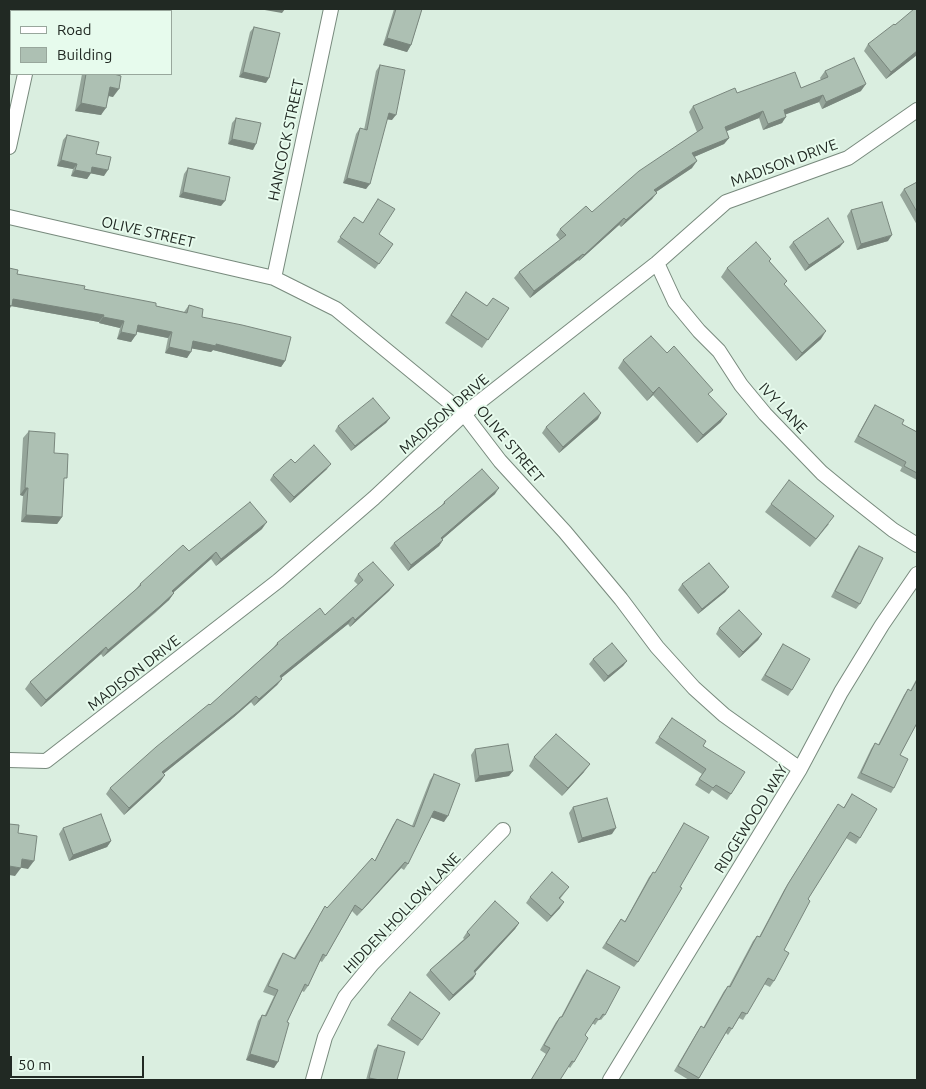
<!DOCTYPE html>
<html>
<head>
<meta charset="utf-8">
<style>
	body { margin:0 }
	#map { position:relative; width:926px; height:1089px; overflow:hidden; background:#daeee0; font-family:Ubuntu,sans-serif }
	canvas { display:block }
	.frame { position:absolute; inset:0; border:10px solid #212923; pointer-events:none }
	.legend { position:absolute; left:10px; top:10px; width:162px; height:65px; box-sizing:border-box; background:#e7fbed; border:1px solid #98a79c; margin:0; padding:6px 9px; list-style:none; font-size:15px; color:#212923 }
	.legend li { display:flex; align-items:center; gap:10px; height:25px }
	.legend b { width:25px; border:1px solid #98a79c }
	.scale { position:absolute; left:10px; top:1056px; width:134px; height:22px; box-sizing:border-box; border:2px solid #212923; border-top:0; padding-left:6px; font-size:15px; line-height:18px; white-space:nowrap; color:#212923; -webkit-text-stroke:4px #e7fbed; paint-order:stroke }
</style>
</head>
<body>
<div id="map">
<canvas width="926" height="1089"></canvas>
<div class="frame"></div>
<ul class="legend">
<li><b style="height:6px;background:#fff"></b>Road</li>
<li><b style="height:14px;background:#adc0b3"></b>Building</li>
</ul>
<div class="scale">50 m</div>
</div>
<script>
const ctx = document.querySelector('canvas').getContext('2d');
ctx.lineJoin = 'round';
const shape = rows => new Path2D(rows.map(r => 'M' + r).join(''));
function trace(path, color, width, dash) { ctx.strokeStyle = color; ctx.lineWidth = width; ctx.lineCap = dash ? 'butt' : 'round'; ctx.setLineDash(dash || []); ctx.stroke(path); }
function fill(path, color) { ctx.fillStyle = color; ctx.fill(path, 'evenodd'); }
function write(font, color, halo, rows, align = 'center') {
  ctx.font = font + ' Ubuntu,sans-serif'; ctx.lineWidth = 4; ctx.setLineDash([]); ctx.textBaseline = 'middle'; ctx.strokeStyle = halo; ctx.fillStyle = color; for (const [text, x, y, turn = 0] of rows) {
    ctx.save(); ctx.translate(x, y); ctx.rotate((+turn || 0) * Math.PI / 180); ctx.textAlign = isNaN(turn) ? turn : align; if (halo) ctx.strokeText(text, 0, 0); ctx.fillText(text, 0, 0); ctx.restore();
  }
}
const minor = shape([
	[38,11,39,9],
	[9,147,25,74],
	[9,217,274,278,336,309,464,414,500,461,565,532,621,599,657,647,694,688,724,715,800,769],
	[657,263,675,302,699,331,719,351,741,385,765,414,822,473,850,496,893,530,917,545],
	[274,278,331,9],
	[9,760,46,761,278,581,374,498,464,414,657,263,726,202,848,158,917,110],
	[313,1080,325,1037,345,997,372,964,503,830],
	[610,1080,800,769,841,692,882,625,917,574]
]);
const wall = shape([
	[94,9,138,9,136,11,94,11],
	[394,9,422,9,411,45,407,52,383,45],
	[917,9,917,55,886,79,864,51,868,44],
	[254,27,266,83,239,77,250,32],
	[380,65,392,120,387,119,366,189,343,183,356,134,360,128,364,130,376,71],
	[825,71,861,91,822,109,819,102,785,114,782,123,763,130,759,118,726,131,729,138,724,144,694,157,692,168,656,192,652,199,621,227,619,225,579,261,578,260,530,298,514,278,519,272,560,240,556,235,560,229,592,212,697,132,689,112,693,106,737,93,801,88,821,80,820,78],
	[82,74,114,74,113,97,109,96,101,115,75,111],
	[236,118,253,150,228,144,232,123],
	[67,135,96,154,104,176,91,173,87,179,71,176,73,169,57,166,63,140],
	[188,168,221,206,179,197,184,174],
	[917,182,917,225,900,195,904,189],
	[378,199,379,234,393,244,375,269,337,242,354,217,363,223],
	[851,210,888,241,857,250,847,216],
	[793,242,840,247,805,271,789,247],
	[769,261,787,281,784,285,821,339,796,361,721,277,727,268],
	[9,268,17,274,84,289,156,306,184,312,189,305,202,317,285,361,281,367,213,350,211,352,192,348,187,358,165,353,168,338,137,332,131,342,117,339,120,328,99,323,99,322,11,306,9,310],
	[466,292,487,306,509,308,482,348,445,323],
	[667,353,709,395,721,422,697,443,653,395,647,401,618,368,623,360],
	[875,405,902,424,917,432,917,480,900,471,902,467,854,442,871,411],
	[390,418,386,423,351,451,335,431,338,426],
	[598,419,559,453,542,433,546,427],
	[29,431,54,453,64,482,62,517,57,524,21,522,23,496,20,495,23,438],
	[295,463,327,469,290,503,270,480,273,475],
	[495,494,442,539,443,540,439,546,408,571,390,548,394,543,442,505,444,502],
	[771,504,829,524,810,547,765,512],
	[262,529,216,566,211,559,174,592,174,593,169,600,155,613,103,657,101,654,41,707,25,689,30,682,136,589,140,584,189,551],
	[859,546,860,604,856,609,831,597,855,551],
	[358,574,394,585,389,591,350,627,348,624,281,678,282,679,277,685,254,706,251,702,234,717,163,774,165,775,160,782,124,815,106,794,110,788,210,705,273,648,277,643,325,615,358,585,354,581],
	[682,584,729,587,725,592,698,614,678,590],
	[719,628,762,634,758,640,739,658,716,634],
	[783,644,792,690,788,696,761,680],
	[593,659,627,661,623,666,604,682,589,664],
	[917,678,917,723,900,755,894,788,891,793,857,778,871,749,875,743,878,745,904,695,908,689,910,691],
	[672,718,703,746,731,794,727,800,712,790,709,794,695,785,702,774,655,743],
	[475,749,509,776,475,782,471,755],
	[534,757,584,772,562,796,529,766],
	[434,774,444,822,431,817,408,864,404,870,401,868,357,916,352,911,326,956,322,962,320,961,308,986,304,992,302,991,287,1022,274,1068,246,1060,258,1021,262,1015,265,1015,274,996,263,992,279,959,283,953,294,958,325,906,327,908,375,860,393,825,397,819,412,826,430,780],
	[852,794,860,838,856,844,846,838,808,899,784,950,774,981,770,987,764,984,743,1020,739,1018,728,1035,726,1033,698,1080,689,1080,674,1071,697,1032,701,1026,703,1028,724,991,728,986,729,986,753,941,757,936,759,937,784,890,834,810,844,807],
	[573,807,612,834,578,843,569,813],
	[684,823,638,962,634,967,602,948,621,919,625,921,649,877,653,872,655,873],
	[63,828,111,841,107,847,69,861,59,834],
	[569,887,560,899,560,908,547,922,526,903,530,897],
	[519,923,515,929,475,972,476,974,473,979,449,1001,426,975,430,970,464,939,463,938,467,932],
	[587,970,605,1015,601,1020,599,1019,595,1025,592,1023,585,1035,574,1062,570,1068,568,1066,560,1080,531,1080,546,1054,540,1050,556,1022,560,1017,561,1017,583,975],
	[410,992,440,1013,418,1046,387,1025],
	[378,1045,397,1080,366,1080,374,1050]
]);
const shadedWall = shape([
	[122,9,138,9,136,11,121,10],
	[259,9,285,9,282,13],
	[387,38,411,45,407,52,383,45],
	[917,51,917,55,886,79,891,72],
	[243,72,269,78,266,83,239,77],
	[866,84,861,91,822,109,826,102],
	[110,87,119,89,113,97,105,95],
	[823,95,819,102,779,117,784,110],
	[81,103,106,108,101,115,75,111],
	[763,111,759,118,720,134,725,127],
	[389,113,396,115,392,120,385,119],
	[786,117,782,123,763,130,768,124],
	[729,138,724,144,687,160,692,153],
	[232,139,256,144,253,150,228,144],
	[61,160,77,164,73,169,57,166],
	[697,161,692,168,650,196,654,190],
	[92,167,108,170,104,176,89,173],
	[75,170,91,173,87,179,71,176],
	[347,178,370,184,366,189,343,183],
	[183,192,225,201,221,206,179,197],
	[657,193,652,199,621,227,626,220],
	[624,218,619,225,579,261,584,255],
	[892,235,888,241,857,250,861,244],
	[844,242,840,247,805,271,809,265],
	[583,254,578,260,530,298,534,291],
	[13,299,104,315,99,322,11,306,9,310,9,305],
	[103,317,124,321,120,328,99,323],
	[138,325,172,332,168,338,134,331],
	[826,331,821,339,796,361,802,353],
	[121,332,136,335,131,342,117,339],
	[193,341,216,344,285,361,281,367,213,350,211,352,189,348],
	[169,347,191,352,187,358,165,353],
	[659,387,653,395,647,401,653,393],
	[601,413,598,419,559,453,563,447],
	[727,414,721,422,697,443,703,435],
	[390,418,386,423,351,451,355,446],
	[331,464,327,469,290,503,294,497],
	[25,488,28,488,23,496,20,495],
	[499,488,495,494,438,543,441,538],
	[26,515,62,517,57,524,21,522],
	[267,522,262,529,216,566,221,559],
	[443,540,439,546,408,571,411,565],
	[216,552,211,559,167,598,172,591],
	[394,585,389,591,350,627,355,620],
	[729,587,725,592,698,614,702,609],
	[174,593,169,600,103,657,108,650],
	[353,617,348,624,275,683,280,676],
	[762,634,758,640,739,658,743,652],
	[106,647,101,654,41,707,46,700],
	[627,661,623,666,604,682,608,676],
	[282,679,277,685,254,706,259,699],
	[256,696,251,702,234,717,157,779,162,772],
	[590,764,584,772,562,796,568,788],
	[513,771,509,776,475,782,479,776],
	[165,775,160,782,124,815,129,808],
	[434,811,448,816,444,822,430,817],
	[616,828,612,834,578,843,582,838],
	[111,841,107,847,69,861,73,855],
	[22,859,34,861,28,869,17,867],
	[405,862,401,868,357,916,362,910],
	[9,866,21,868,15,876,9,875],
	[564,902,560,908,547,922,551,916],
	[519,923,515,929,471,977,474,971],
	[476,974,473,979,449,1001,453,995],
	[250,1054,278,1062,274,1068,246,1060],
	[369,1078,380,1080,368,1080]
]);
const building = shape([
	[98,9,125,9,125,11,98,11,98,9],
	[396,9,422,9,411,45,387,38,396,9],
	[914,9,917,9,917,51,891,72,868,44,894,24,895,25,914,9],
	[254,27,280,33,269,78,243,72,254,27],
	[854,58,866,84,826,102,823,95,784,110,786,117,768,124,763,111,725,127,729,138,692,153,697,161,654,190,657,193,626,220,624,218,584,255,583,254,534,291,519,272,566,235,560,229,586,206,592,212,639,171,703,128,693,106,735,88,737,93,795,72,801,88,828,77,825,71,854,58],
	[380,65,405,70,396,115,389,113,370,184,347,178,360,128,367,130,380,65],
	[86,74,114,74,121,76,119,89,110,87,106,108,81,103,86,74],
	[236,118,261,123,256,144,232,139,236,118],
	[67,135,99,142,96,154,111,157,108,170,92,167,91,173,75,170,77,164,61,160,67,135],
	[188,168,230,177,225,201,183,192,188,168],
	[917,182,917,212,904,189,917,182],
	[378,199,395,209,379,234,393,244,379,264,340,237,354,217,363,223,378,199],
	[882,202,892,235,861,244,851,210,882,202],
	[828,218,844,242,809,265,793,242,828,218],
	[756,242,771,259,769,261,787,281,784,284,826,331,802,353,727,268,756,242],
	[9,268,18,270,17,274,85,286,84,289,156,303,156,306,187,313,189,305,203,309,202,317,242,325,291,337,285,361,216,344,216,346,193,341,191,352,169,347,172,332,138,325,136,335,121,332,124,321,103,317,104,315,13,299,12,306,9,305,9,268],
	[466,292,487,306,493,298,509,308,488,340,451,315,466,292],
	[651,336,667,353,674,346,713,390,708,394,727,414,703,435,659,387,653,393,623,360,651,336],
	[584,393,601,413,563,447,546,427,584,393],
	[373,398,390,418,355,446,338,426,373,398],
	[875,405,904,420,902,424,917,432,917,473,904,466,906,462,858,436,875,405],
	[29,431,55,433,54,453,68,454,67,478,64,478,62,517,26,515,28,488,25,488,29,431],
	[314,445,331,464,294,497,273,475,291,459,295,463,314,445],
	[482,469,499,488,441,538,443,540,411,565,394,543,445,503,444,502,482,469],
	[789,480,834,516,816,539,771,504,789,480],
	[250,502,267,522,221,559,216,552,172,591,174,593,160,606,108,650,106,647,46,700,30,682,141,585,140,584,183,545,189,551,250,502],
	[859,546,883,558,860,604,835,591,859,546],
	[373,562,394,585,355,620,353,617,280,676,282,679,259,699,256,696,239,711,162,772,165,775,129,808,110,788,156,747,209,704,210,705,278,644,277,643,320,608,325,615,363,580,358,574,373,562],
	[709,563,729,587,702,609,682,584,709,563],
	[739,610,762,634,743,652,719,628,739,610],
	[612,643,627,661,608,676,593,659,612,643],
	[783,644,810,659,792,690,765,675,783,644],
	[917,680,917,723,900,755,908,759,894,788,861,773,875,743,879,745,908,689,911,691,917,680],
	[672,718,706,741,703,746,745,772,731,794,716,785,713,788,699,779,706,769,659,737,672,718],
	[556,734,590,764,568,788,534,757,556,734],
	[508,744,513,771,479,776,475,749,508,744],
	[434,774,460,784,448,816,434,811,408,864,405,862,362,910,355,905,326,956,323,954,308,986,305,984,287,1022,289,1023,278,1062,250,1054,262,1015,266,1016,278,990,268,986,283,953,295,959,325,906,327,908,372,858,375,861,397,819,414,827,434,774],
	[852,794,877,809,860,838,850,832,808,899,810,901,784,950,789,953,774,981,768,978,747,1014,742,1012,732,1029,729,1027,699,1078,678,1066,701,1026,704,1028,728,986,730,987,757,936,760,937,788,884,838,804,844,808,852,794],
	[607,798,616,828,582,838,573,807,607,798],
	[101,814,111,841,73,855,63,828,101,814],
	[684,823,709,837,680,887,682,888,666,915,638,962,606,943,621,919,625,922,653,872,655,873,684,823],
	[9,824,19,825,18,833,37,836,34,861,22,859,21,868,9,866,9,824],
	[552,872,569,887,559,898,564,902,551,916,530,897,552,872],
	[495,901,519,923,474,971,476,974,453,995,430,970,470,935,467,932,495,901],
	[587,970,620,987,605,1015,603,1014,599,1020,596,1018,585,1035,588,1038,574,1062,572,1061,560,1080,531,1080,550,1048,544,1045,560,1017,562,1017,587,970],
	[410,992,440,1013,422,1040,391,1019,410,992],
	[378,1045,405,1052,397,1080,380,1080,369,1078,378,1045]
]);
const streetNames = [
	["HANCOCK STREET",286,140,-78],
	["MADISON DRIVE",784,163,-20],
	["OLIVE STREET",148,232,13],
	["IVY LANE",783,408,47],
	["MADISON DRIVE",444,414,-41],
	["OLIVE STREET",510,444,50],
	["MADISON DRIVE",134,673,-38],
	["RIDGEWOOD WAY",751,819,-58],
	["HIDDEN HOLLOW LANE",402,913,-46]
];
trace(minor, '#788a7d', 16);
trace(minor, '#fff', 14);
fill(wall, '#95a59a');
fill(shadedWall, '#79867d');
fill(building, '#adc0b3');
trace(building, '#79867d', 1);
write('15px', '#212923', '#e7fbed', streetNames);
</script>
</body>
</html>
